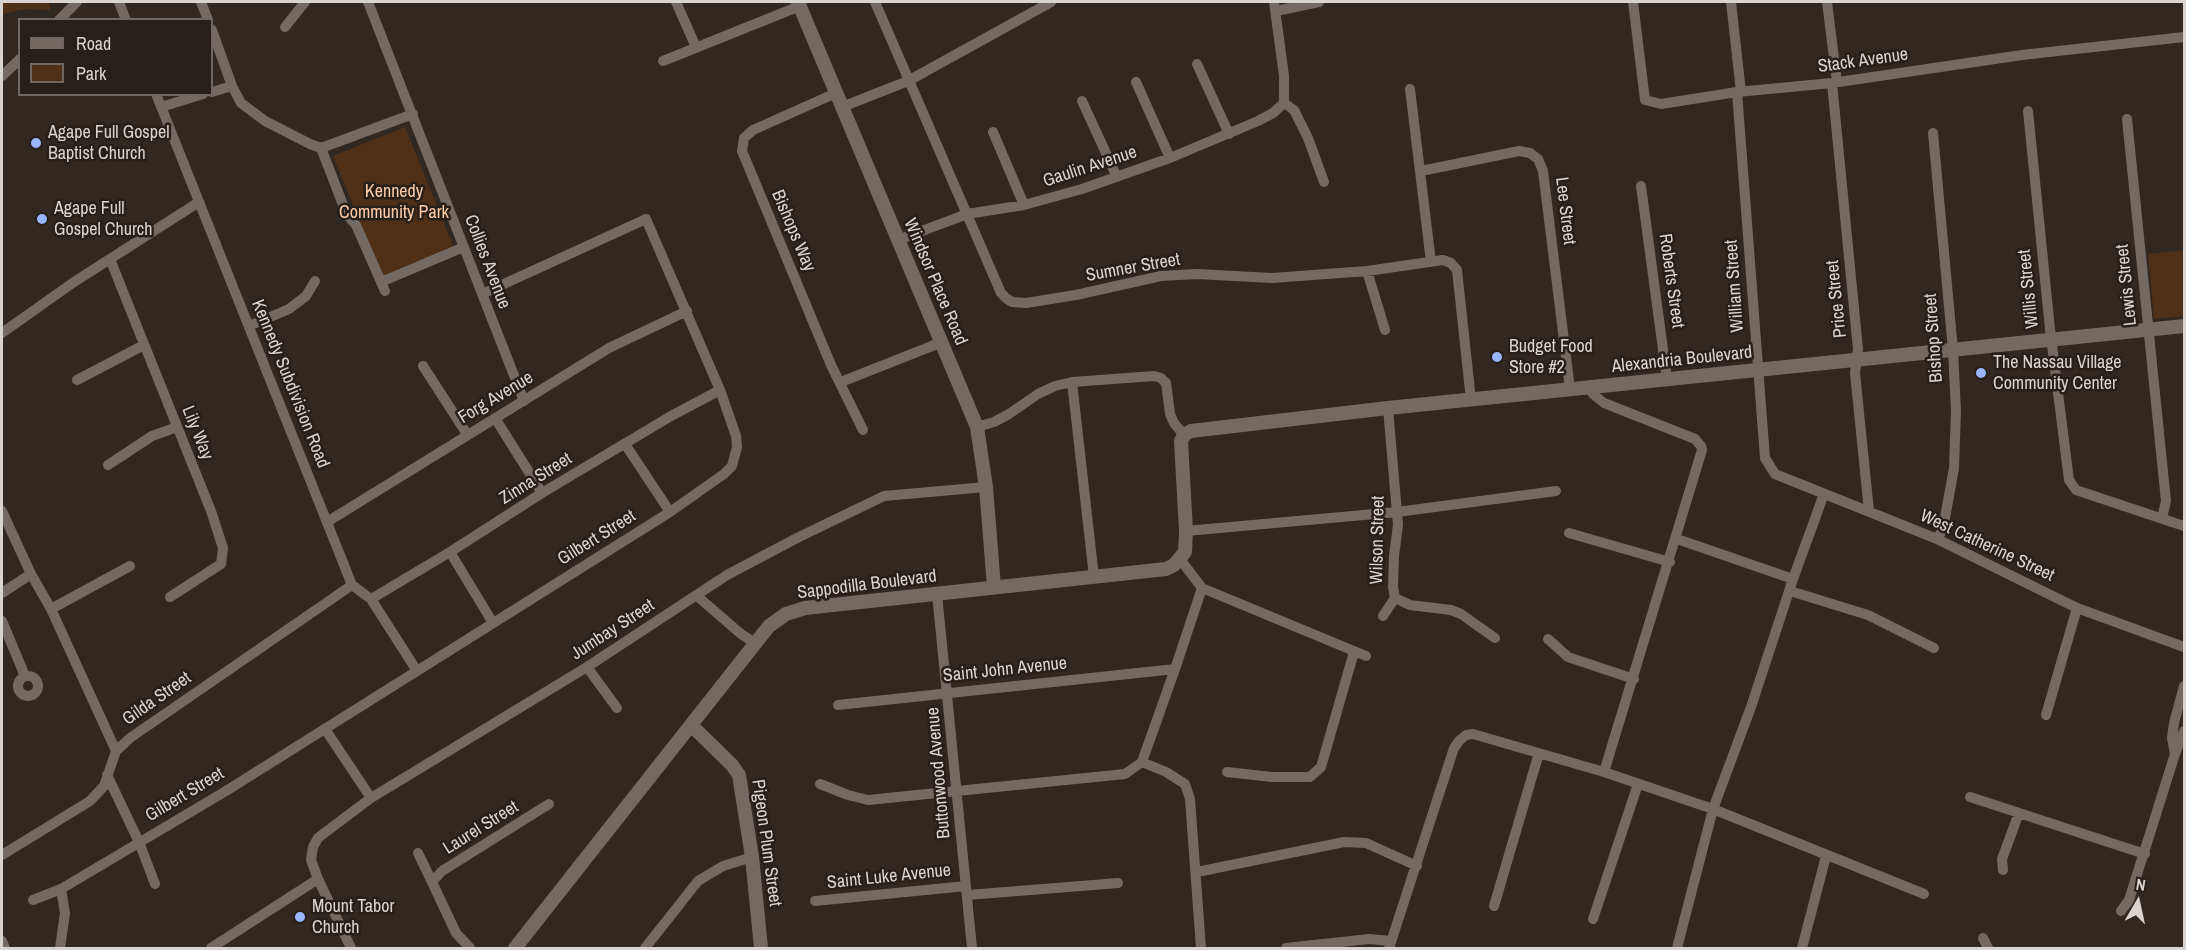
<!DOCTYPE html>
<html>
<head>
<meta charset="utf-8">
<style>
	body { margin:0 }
	#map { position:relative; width:2186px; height:950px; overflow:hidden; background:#312822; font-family:"Archivo Narrow",sans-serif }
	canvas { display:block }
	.frame { position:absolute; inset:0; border:3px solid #dad4d0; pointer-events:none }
	.legend { position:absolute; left:18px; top:18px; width:195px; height:78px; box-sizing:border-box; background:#271f19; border:2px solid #6f6762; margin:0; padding:8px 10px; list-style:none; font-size:18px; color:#dad4d0 }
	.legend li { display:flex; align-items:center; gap:12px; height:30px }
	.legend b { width:30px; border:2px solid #6f6762 }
	.north { position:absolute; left:2108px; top:872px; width:60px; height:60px; -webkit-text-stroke:4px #271f19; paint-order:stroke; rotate:9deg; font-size:16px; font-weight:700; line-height:24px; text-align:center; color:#dad4d0 }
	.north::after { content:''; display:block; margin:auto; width:21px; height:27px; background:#dad4d0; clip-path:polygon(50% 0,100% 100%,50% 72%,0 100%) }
</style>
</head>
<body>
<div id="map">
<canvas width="2186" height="950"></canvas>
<div class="frame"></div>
<ul class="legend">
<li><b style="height:8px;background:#746a63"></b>Road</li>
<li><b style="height:16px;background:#4e3019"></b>Park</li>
</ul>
<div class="north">N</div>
</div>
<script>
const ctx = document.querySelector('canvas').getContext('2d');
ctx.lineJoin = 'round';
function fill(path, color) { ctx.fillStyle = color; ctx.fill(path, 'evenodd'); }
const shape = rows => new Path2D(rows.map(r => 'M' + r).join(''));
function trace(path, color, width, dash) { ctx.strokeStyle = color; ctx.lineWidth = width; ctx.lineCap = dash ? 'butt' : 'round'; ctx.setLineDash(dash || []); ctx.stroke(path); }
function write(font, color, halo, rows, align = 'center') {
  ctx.font = font + ' "Archivo Narrow",sans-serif'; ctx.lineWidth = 5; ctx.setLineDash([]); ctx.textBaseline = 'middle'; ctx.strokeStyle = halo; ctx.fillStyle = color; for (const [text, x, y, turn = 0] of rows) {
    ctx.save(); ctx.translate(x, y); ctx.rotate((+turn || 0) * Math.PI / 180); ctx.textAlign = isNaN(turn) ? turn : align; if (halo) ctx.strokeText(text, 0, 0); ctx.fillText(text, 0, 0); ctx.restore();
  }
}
const green = shape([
	[2,2,49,2,50,10,26,9,2,14],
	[405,127,454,248,382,277,333,156],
	[2184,250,2184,316,2154,319,2148,254]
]);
const minor = shape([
	[119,2,126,20],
	[201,2,208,20],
	[368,2,524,401],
	[676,2,696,47],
	[875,2,1001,293,1006,298,1012,302,1026,303,1076,295,1161,276,1197,274,1272,278,1367,271,1443,260,1451,263,1457,270,1471,400],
	[1274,2,1284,76,1284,103],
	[1633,2,1645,100,1661,104,1737,92,1832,83,2022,55,2184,37],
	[1731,2,1741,92],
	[1827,2,1837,82],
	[1276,11,1319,2],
	[59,20,77,2],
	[285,27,305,2],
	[212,30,232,86,241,103,265,121,310,144,321,148,413,114],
	[663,61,800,6],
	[1197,64,1229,134],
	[2,76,20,59],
	[1136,82,1170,158],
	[1832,83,1858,349,1855,373,1869,511],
	[1410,89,1431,262],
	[212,92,232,86],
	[1737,92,1765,458,1775,474,1937,539,2077,608,2184,647],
	[836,93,753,130,744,138,742,151,831,365,863,430],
	[156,94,352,585,371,599,417,671],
	[1082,101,1117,177],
	[1284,103,1294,110,1308,138,1324,182],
	[161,107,203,94],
	[842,107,908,81,1051,2],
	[2028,111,2050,329,2069,480,2076,490,2184,526],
	[2127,119,2166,501,2162,518],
	[993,132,1024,205],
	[1933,133,1953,350,1956,411,1954,468,1943,529,1937,539],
	[321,148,347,215,356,225,385,291],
	[1421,171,1519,151,1530,153,1538,159,1543,171,1570,389],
	[1641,186,1667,379],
	[898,240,967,214,1024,205,1082,189,1170,158,1258,121,1273,113,1284,103],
	[110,259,211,511,223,548,221,564,170,597],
	[1367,271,1385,330],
	[381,282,464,247],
	[249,326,289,309,306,296,315,281],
	[2,333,74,282,199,202],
	[423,366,467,434],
	[77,380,144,345],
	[841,382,942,342],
	[1072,382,1094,577],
	[1589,388,1593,394,1604,403,1695,439,1701,446,1702,450,1604,772],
	[1388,408,1398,525,1394,556,1393,587,1395,598,1410,605,1451,610,1461,614,1495,638],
	[495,418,542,493],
	[977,427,994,422,1009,414,1038,394,1055,386,1072,382,1154,376,1161,378,1166,383,1170,414,1174,423,1184,435],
	[625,444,670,512],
	[108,465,152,436,177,427],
	[2,511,31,574,2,593],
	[327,522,609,348,687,311],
	[1186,531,1397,512,1556,491],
	[1569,533,1670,562],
	[1677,539,1793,579],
	[450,552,493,623],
	[1180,559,1202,588,1366,656],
	[31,574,51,609,116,751],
	[1790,591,1868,615,1934,648],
	[937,594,972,948],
	[697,596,741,634,755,643],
	[371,599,450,552,542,493,671,416,720,390],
	[51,609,130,566],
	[1383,616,1395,598],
	[2,621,25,676],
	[1548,639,1568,657,1634,679],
	[587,667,617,708],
	'18 686a10 10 0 1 1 20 0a10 10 0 1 1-20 0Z',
	[838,705,1175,669],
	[2046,715,2077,608],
	[325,729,371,798],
	[2175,754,2172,738,2174,723,2184,686],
	[1142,762,1166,772,1185,784,1190,799,1201,948],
	[1227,772,1272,777,1310,777,1321,767,1354,652],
	[107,775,139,842,155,884],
	[820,784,848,795,868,800,1125,774,1142,762,1175,669,1202,588],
	[1970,797,2145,854],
	[418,853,432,882],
	[2,855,90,801,104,786,116,751,130,738,352,585],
	[2003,870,2002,859,2019,813],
	[1197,872,1344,842,1366,843,1417,866],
	[968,895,1118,883],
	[33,900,61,889,226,791,670,512,724,474,732,466,737,447,736,436,720,390,646,219,482,294],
	[815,901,966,886],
	[1494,906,1539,753],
	[2121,911,2129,900,2175,754,2184,731],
	[1593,919,1638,784],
	[1983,938,1988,948],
	[2,941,5,948],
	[60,948,65,913,61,889],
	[211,948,318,879],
	[351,948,318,879,311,860,313,847,318,838,339,822,371,798,587,667,727,575,797,538,884,496,986,487],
	[470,948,456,933,432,882,442,871,549,804],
	[645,948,698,881,723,866,752,857],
	[1286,948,1369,939,1391,941],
	[1389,948,1454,748,1459,741,1466,735,1473,734,1604,772,1713,809,1924,894],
	[1677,948,1713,809,1751,707,1793,579,1824,494],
	[1802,948,1826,856]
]);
const tertiary = shape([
	[798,2,977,427,986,487,994,587],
	[692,726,732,765,739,775,752,857,761,948],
	[515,948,769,626,786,614,805,608,1166,569,1174,565,1185,552,1186,531,1181,441,1184,435,1191,431,1388,408,2184,326]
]);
const markers = [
	[36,143,6,"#98b5fd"],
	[42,219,6,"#98b5fd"],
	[1497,357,6,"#98b5fd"],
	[1981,373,6,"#98b5fd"],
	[300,917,6,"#98b5fd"]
];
const streetNames = [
	["Stack Avenue",1863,61,-8],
	["Gaulin Avenue",1090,167,-18],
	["Lee Street",1565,211,83],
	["Bishops Way",793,231,67],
	["Collies Avenue",487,262,69],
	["Sumner Street",1133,268,-10],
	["Roberts Street",1671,281,82],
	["Windsor Place Road",935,282,67],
	["Lewis Street",2127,285,-96],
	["William Street",1735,286,-94],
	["Willis Street",2029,289,-96],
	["Price Street",1837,299,-96],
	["Bishop Street",1934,338,-94],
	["Alexandria Boulevard",1682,360,-6],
	["Kennedy Subdivision Road",290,384,68],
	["Forg Avenue",496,398,-31],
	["Lily Way",197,433,68],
	["Zinna Street",536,479,-32],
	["Gilbert Street",597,538,-32],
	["Wilson Street",1378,540,-89],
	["West Catherine Street",1987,546,25],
	["Sappodilla Boulevard",867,585,-7],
	["Jumbay Street",613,630,-33],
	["Saint John Avenue",1005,670,-6],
	["Gilda Street",157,699,-35],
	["Buttonwood Avenue",939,773,-95],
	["Gilbert Street",185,795,-31],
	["Laurel Street",481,828,-32],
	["Pigeon Plum Street",766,843,82],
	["Saint Luke Avenue",889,877,-6]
];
const poiNames = [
	["Agape Full Gospel",48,133],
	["Baptist Church",48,154],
	["Agape Full",54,209],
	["Gospel Church",54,230],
	["Budget Food",1509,347],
	["Store #2",1509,368],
	["The Nassau Village",1993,363],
	["Community Center",1993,384],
	["Mount Tabor",312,907],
	["Church",312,928]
];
const parkNames = [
	["Kennedy",394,192],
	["Community Park",394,213]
];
fill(green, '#4e3019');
trace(minor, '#746a63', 10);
trace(tertiary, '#746a63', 14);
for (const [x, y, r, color] of markers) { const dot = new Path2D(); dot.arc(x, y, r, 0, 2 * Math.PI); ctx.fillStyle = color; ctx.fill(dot); trace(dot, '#271f19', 2); }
write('18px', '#dad4d0', '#271f19', streetNames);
write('18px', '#dad4d0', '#271f19', poiNames, 'left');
write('18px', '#fdcca9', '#271f19', parkNames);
</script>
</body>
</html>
